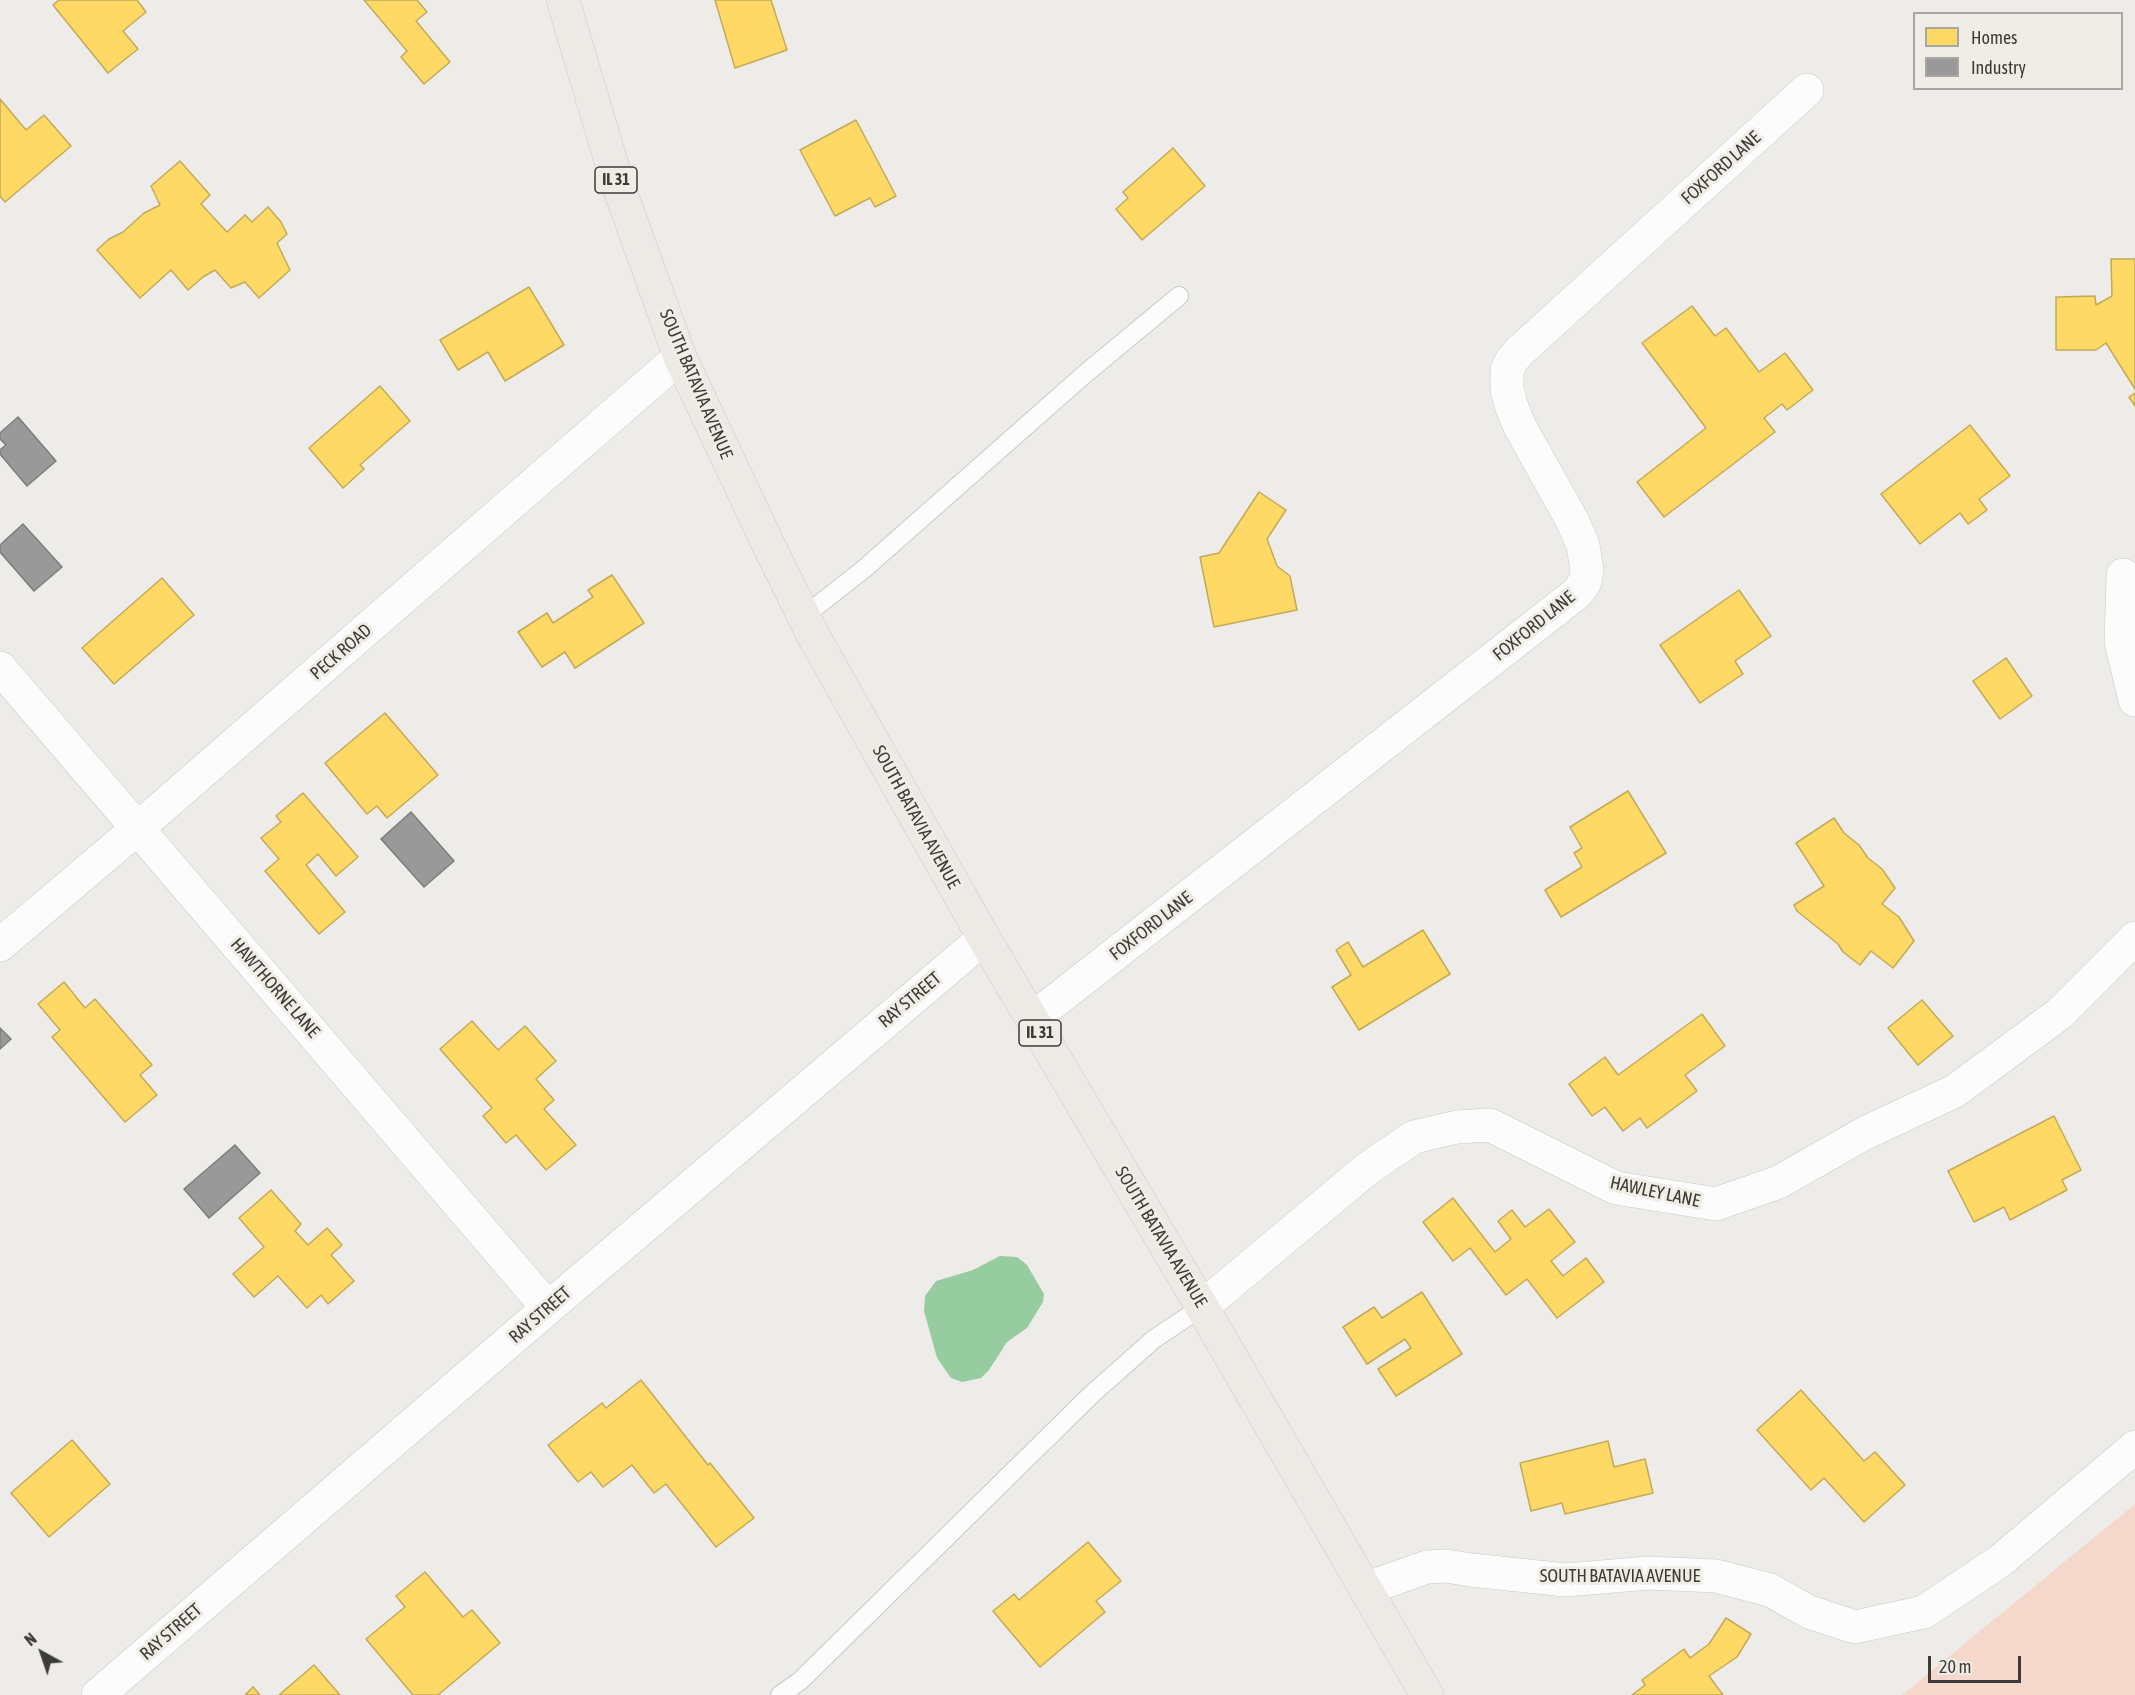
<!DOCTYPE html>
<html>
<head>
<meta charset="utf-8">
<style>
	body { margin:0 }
	#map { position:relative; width:2135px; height:1695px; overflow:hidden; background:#eeece8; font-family:"Asap Condensed",sans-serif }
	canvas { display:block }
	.legend { position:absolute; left:1913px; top:12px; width:210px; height:78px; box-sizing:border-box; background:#f0ede6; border:2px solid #a8a6a0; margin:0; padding:8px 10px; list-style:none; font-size:18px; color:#3c3b38 }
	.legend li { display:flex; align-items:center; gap:12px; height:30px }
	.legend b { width:30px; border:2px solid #a8a6a0 }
	.north { position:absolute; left:12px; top:1623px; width:60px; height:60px; -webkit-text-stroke:4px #f0ede6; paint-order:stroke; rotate:320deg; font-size:16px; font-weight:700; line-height:24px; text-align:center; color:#3c3b38 }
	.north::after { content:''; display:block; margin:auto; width:21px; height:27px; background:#3c3b38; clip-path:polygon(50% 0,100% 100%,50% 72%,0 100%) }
	.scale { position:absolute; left:1928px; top:1656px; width:93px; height:27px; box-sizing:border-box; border:3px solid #3c3b38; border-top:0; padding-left:8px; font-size:18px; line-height:21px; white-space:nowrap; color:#3c3b38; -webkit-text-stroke:4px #f0ede6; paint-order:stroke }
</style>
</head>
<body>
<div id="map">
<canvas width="2135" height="1695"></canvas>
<ul class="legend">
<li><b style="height:16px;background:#ffd966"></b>Homes</li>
<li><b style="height:16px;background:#999"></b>Industry</li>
</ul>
<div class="north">N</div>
<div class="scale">20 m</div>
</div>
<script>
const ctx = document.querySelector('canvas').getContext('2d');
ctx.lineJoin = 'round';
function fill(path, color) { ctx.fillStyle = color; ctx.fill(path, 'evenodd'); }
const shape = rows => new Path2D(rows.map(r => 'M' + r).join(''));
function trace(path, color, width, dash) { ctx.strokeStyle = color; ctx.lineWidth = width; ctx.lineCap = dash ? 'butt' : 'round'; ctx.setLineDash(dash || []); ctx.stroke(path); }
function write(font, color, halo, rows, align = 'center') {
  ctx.font = font + ' "Asap Condensed",sans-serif'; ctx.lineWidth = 6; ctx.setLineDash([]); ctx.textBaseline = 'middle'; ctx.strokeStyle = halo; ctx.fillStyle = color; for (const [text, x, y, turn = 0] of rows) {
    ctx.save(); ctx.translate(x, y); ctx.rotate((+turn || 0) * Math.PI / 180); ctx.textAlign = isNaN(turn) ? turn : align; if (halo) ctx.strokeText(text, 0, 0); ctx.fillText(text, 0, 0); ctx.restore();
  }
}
const green = shape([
	[2135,1504,2135,1695,1902,1695]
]);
const water = shape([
	[1000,1256,1017,1257,1027,1265,1044,1294,1043,1302,1027,1328,1007,1342,989,1370,981,1378,962,1382,951,1378,937,1358,924,1311,925,1296,936,1281,973,1270]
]);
const homes = shape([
	[59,0,137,0,146,12,123,31,138,49,108,73,53,5,59,0],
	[364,0,417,0,427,12,416,21,450,62,424,84,401,57,407,51,364,0],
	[715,0,771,0,787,50,735,68,715,0],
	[0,99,26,130,44,115,71,146,5,202,0,196,0,99],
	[856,120,896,196,875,207,870,198,835,216,800,150,856,120],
	[1173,148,1205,186,1142,240,1116,209,1128,198,1123,192,1173,148],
	[180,161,210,195,201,204,227,232,245,215,252,222,268,207,281,222,287,234,277,243,290,270,259,298,245,282,231,288,215,270,203,277,188,290,171,270,140,298,97,250,109,239,123,232,144,213,160,205,151,186,180,161],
	[2111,259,2135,259,2135,389,2106,343,2096,350,2056,350,2056,297,2095,296,2096,305,2112,296,2111,259],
	[529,287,564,345,505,381,488,352,458,370,440,340,529,287],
	[1692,306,1715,336,1726,328,1759,372,1785,353,1813,390,1787,410,1782,404,1764,418,1775,432,1664,517,1637,482,1706,428,1642,343,1692,306],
	[380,386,410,421,360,465,364,469,343,488,309,448,380,386],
	[2135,393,2135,406,2129,397,2135,393],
	[1970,425,2010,476,1979,499,1987,510,1968,524,1960,513,1920,544,1881,494,1970,425],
	[1259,492,1286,510,1267,539,1277,566,1290,576,1297,610,1214,627,1200,557,1219,553,1259,492],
	[612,575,644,623,575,668,565,652,542,667,518,632,547,613,553,623,593,597,588,590,612,575],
	[162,578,194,615,114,684,82,648,162,578],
	[1739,590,1771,636,1735,661,1743,674,1700,703,1660,645,1739,590],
	[2006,658,2032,696,2000,719,1973,681,2006,658],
	[385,713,438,775,387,818,377,806,367,814,325,763,385,713],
	[1628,791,1666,853,1561,917,1545,890,1582,867,1574,853,1582,848,1570,827,1628,791],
	[303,793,358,857,336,876,318,854,306,865,345,912,319,934,265,871,279,859,261,838,281,822,276,816,303,793],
	[1834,818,1844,833,1859,845,1868,858,1882,869,1895,888,1882,904,1899,917,1914,941,1893,968,1871,951,1860,965,1843,952,1838,944,1797,911,1794,905,1824,886,1796,843,1834,818],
	[1423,930,1450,974,1359,1030,1332,987,1351,975,1336,950,1348,942,1363,967,1423,930],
	[64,982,85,1008,95,999,152,1065,140,1075,157,1095,125,1122,52,1037,60,1030,38,1004,64,982],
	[1922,1000,1953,1036,1918,1065,1888,1028,1922,1000],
	[1702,1014,1725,1046,1685,1075,1697,1091,1647,1128,1640,1118,1623,1131,1605,1107,1592,1116,1569,1084,1605,1057,1618,1075,1702,1014],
	[472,1021,498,1050,525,1026,556,1061,536,1079,554,1100,544,1109,576,1145,546,1170,516,1135,506,1143,483,1116,492,1108,440,1049,472,1021],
	[2054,1116,2081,1170,2062,1180,2067,1190,2010,1220,2004,1207,1974,1222,1948,1171,2054,1116],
	[271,1190,301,1224,295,1231,308,1245,327,1228,342,1245,331,1255,354,1281,328,1304,321,1295,307,1308,278,1276,254,1297,233,1274,264,1247,239,1218,271,1190],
	[1453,1198,1495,1252,1511,1239,1498,1221,1512,1210,1525,1227,1549,1209,1575,1242,1551,1261,1563,1276,1586,1258,1604,1282,1557,1318,1527,1279,1506,1295,1470,1248,1453,1261,1423,1222,1453,1198],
	[1422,1292,1462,1354,1396,1396,1378,1369,1411,1348,1405,1339,1367,1364,1343,1327,1374,1307,1382,1318,1422,1292],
	[641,1380,708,1465,710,1463,754,1518,716,1547,666,1484,654,1493,632,1465,603,1487,591,1472,578,1482,548,1445,602,1403,606,1408,641,1380],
	[1801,1390,1864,1461,1875,1452,1905,1485,1864,1522,1824,1478,1811,1490,1757,1430,1801,1390],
	[72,1440,110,1484,49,1537,11,1493,72,1440],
	[1608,1441,1614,1467,1645,1459,1653,1493,1565,1514,1562,1503,1531,1511,1520,1463,1608,1441],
	[1088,1542,1121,1581,1096,1601,1105,1612,1040,1667,993,1611,1014,1594,1019,1600,1088,1542],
	[425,1572,463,1617,472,1610,500,1643,438,1695,413,1695,366,1639,405,1607,396,1596,425,1572],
	[1726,1618,1751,1634,1737,1657,1709,1676,1723,1695,1632,1695,1645,1685,1642,1680,1684,1649,1690,1658,1709,1644,1726,1618],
	[314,1665,340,1695,279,1695,314,1665],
	[253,1687,260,1695,245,1695,253,1687]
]);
const industry = shape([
	[18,417,56,461,27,486,0,454,0,450,6,445,0,439,0,433,18,417],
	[23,524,62,567,34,591,0,552,0,545,23,524],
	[411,812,454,861,424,887,381,839,411,812],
	[0,1028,11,1039,0,1049,0,1028],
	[235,1145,260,1173,209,1218,184,1189,235,1145]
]);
const service = shape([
	[804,616,864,569,1086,373,1179,296],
	[780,1695,800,1681,1092,1394,1154,1339,1202,1307]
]);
const minor = shape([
	[2123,575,2121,642,2135,700],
	[0,668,548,1308],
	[0,945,138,828,680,357],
	[1032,1019,1577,593,1585,582,1587,570,1583,545,1572,520,1520,427,1511,405,1507,389,1507,370,1512,360,1520,351,1807,90],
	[1202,1307,1367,1169,1414,1137,1457,1127,1490,1125,1616,1188,1716,1204,1779,1182,1865,1133,1955,1091,2059,1014,2135,938],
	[1365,1589,1427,1567,1446,1566,1471,1570,1566,1580,1649,1573,1716,1576,1770,1590,1809,1612,1855,1627,1924,1612,2000,1561,2135,1447],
	[98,1695,548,1308,984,938]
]);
const primary = shape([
	[563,0,617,182,680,357,768,544,814,637,984,938,1202,1307,1427,1695]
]);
const shields = [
	[616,180,42],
	[1040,1033,42]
];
const shieldNames = [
	["IL 31",616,180],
	["IL 31",1040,1033]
];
const streetNames = [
	["FOXFORD LANE",1721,168,-42],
	["SOUTH BATAVIA AVENUE",696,384,67],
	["FOXFORD LANE",1534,626,-39],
	["PECK ROAD",341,652,-41],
	["SOUTH BATAVIA AVENUE",916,817,61],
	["FOXFORD LANE",1151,926,-38],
	["HAWTHORNE LANE",275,988,49],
	["RAY STREET",910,1000,-40],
	["HAWLEY LANE",1655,1192,12],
	["SOUTH BATAVIA AVENUE",1161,1237,59],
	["RAY STREET",540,1315,-41],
	["SOUTH BATAVIA AVENUE",1620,1576],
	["RAY STREET",171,1632,-41]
];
fill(green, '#f5d7cc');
fill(water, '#96cca0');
fill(homes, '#ffd966');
trace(homes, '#c4aa58', 1.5);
fill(industry, '#999');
trace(industry, '#7d7d7c', 1.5);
trace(service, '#cbc9c6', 20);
trace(minor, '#cbc9c6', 34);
trace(primary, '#cac9c8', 34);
trace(service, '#fcfcfc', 18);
trace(minor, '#fcfcfc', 33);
trace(primary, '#ede9e4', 33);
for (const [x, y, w] of shields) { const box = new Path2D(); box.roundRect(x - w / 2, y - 13, w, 26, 4.5); ctx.fillStyle = '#f0ede6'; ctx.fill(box); trace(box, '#3c3b38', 1.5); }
write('bold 16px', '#3c3b38', null, shieldNames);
write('18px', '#3c3b38', '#f0ede6', streetNames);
</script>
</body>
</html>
